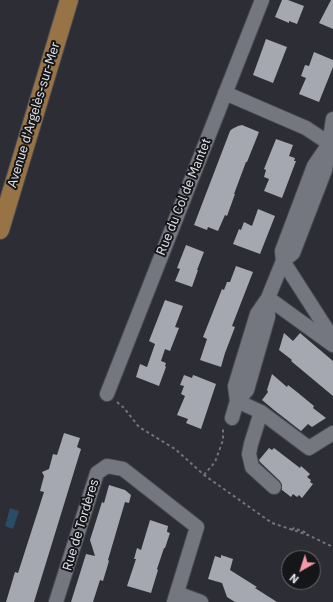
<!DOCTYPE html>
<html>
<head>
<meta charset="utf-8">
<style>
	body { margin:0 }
	#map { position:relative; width:333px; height:602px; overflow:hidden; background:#2c2d35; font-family:"IBM Plex Sans",sans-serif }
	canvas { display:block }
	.north { position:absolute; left:281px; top:550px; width:40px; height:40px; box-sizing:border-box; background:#151619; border:1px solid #67696d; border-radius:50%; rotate:219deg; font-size:11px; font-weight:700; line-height:16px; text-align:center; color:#e3e5ea }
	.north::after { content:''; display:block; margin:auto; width:14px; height:18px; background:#f49aa6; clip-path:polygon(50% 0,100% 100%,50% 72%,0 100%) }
</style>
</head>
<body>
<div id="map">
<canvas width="333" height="602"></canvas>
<div class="north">N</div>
</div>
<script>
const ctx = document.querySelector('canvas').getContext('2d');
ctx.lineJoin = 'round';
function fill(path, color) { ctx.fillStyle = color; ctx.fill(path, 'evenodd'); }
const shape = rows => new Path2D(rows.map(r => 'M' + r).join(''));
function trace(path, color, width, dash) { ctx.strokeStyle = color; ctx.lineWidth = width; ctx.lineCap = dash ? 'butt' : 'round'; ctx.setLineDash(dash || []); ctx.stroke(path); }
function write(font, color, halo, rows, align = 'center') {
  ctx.font = font + ' "IBM Plex Sans",sans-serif'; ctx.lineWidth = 4; ctx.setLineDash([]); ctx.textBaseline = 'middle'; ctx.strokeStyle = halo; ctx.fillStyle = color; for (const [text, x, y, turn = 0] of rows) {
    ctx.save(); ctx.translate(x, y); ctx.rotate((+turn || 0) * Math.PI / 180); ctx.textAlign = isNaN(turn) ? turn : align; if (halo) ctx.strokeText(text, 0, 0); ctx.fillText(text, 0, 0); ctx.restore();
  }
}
const water = shape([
	[10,508,19,511,13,529,5,526]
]);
const building = shape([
	[282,0,288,0,304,6,297,24,289,21,289,23,275,17],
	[331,0,333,0,333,29,319,23],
	[266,39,287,47,273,83,253,75],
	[314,52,333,60,333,67,319,102,299,94,306,78,301,76,305,65,309,66],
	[242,125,259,132,247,162,246,162,234,194,235,194,227,216,225,215,218,231,208,227,207,230,194,225,230,131,232,129,238,126],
	[276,139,293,145,289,156,295,158,294,161,296,161,282,198,264,191,269,179,264,177,266,170,264,169],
	[258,209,275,216,260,254,233,244,239,229,241,230,244,222,252,226],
	[186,245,204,252,197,270,198,270,192,287,175,281,180,269,177,268],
	[236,266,253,272,232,326,235,327,225,353,221,367,200,360,207,339,203,337,222,289,224,290,227,282,230,282],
	[165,300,183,306,175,327,179,328,170,351,165,349,161,361,166,363,165,366,166,367,159,386,136,377,140,364,147,367,155,344,149,341],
	[284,333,293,341,300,333,333,361,333,396,291,361,292,360,279,350],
	[272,374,287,387,288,385,297,392,314,406,313,408,326,418,312,427,308,424,301,431,274,410,262,400,268,392,267,390],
	[184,375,192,378,193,375,196,376,216,384,201,429,186,423,188,419,177,415,185,396,181,394,184,386,180,385],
	[64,433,80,438,77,447,81,449,34,602,6,602,15,572,18,573,44,492,40,491,44,476,42,472,49,469,53,454,57,455],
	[269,448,272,450,274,448,300,468,301,466,310,474,307,477,311,480,310,482,313,484,302,498,299,495,297,497,293,494,291,497,282,490,282,485,280,481,260,462,259,460],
	[109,485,125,490,131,495,129,503,125,502,108,560,109,561,103,581,100,580,93,602,71,602,86,554,95,556,90,540,102,502,104,503],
	[150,520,168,526,167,532,170,533,165,548,164,548,157,569,158,570,151,593,127,586,136,559,134,559,137,548,141,550],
	[221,555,233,559,230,570,257,587,255,588,277,602,235,602,227,597,222,583,208,579,215,556,221,558]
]);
const path = shape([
	[117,402,124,408,139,427,175,449,204,475,272,523,308,535,333,547],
	[204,475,215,462,223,440,223,427],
	[292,530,294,528,307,533,308,535]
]);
const minor = shape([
	[225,93,306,128,333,146],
	[283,261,293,253,325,170,333,119],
	[283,261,333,339],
	[268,298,333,345],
	[107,394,262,0],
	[237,401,261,412,309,448,333,433],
	[237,401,247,390,268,317,268,298],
	[261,412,251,444,249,454,252,467,274,487],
	[232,418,237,401,235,386,257,314,268,298,283,261,282,251,314,166,329,144],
	[177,593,201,602],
	[56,602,97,473,107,466,123,469,197,527,174,602]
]);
const major = shape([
	[0,230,69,0]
]);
const streetNames = [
	["Avenue d'Argelès-sur-Mer",34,115,-73],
	["Rue du Col de Mantet",184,197,-68],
	["Rue de Tordères",81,525,-73]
];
fill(water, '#294c67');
fill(building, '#a5a7b1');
trace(minor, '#4a4b52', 16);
trace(major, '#4a4b52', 20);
trace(path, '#73747b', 2, [3, 3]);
trace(minor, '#757780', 14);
trace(major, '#977345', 18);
write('13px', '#e3e5ea', '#151619', streetNames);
</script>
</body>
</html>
